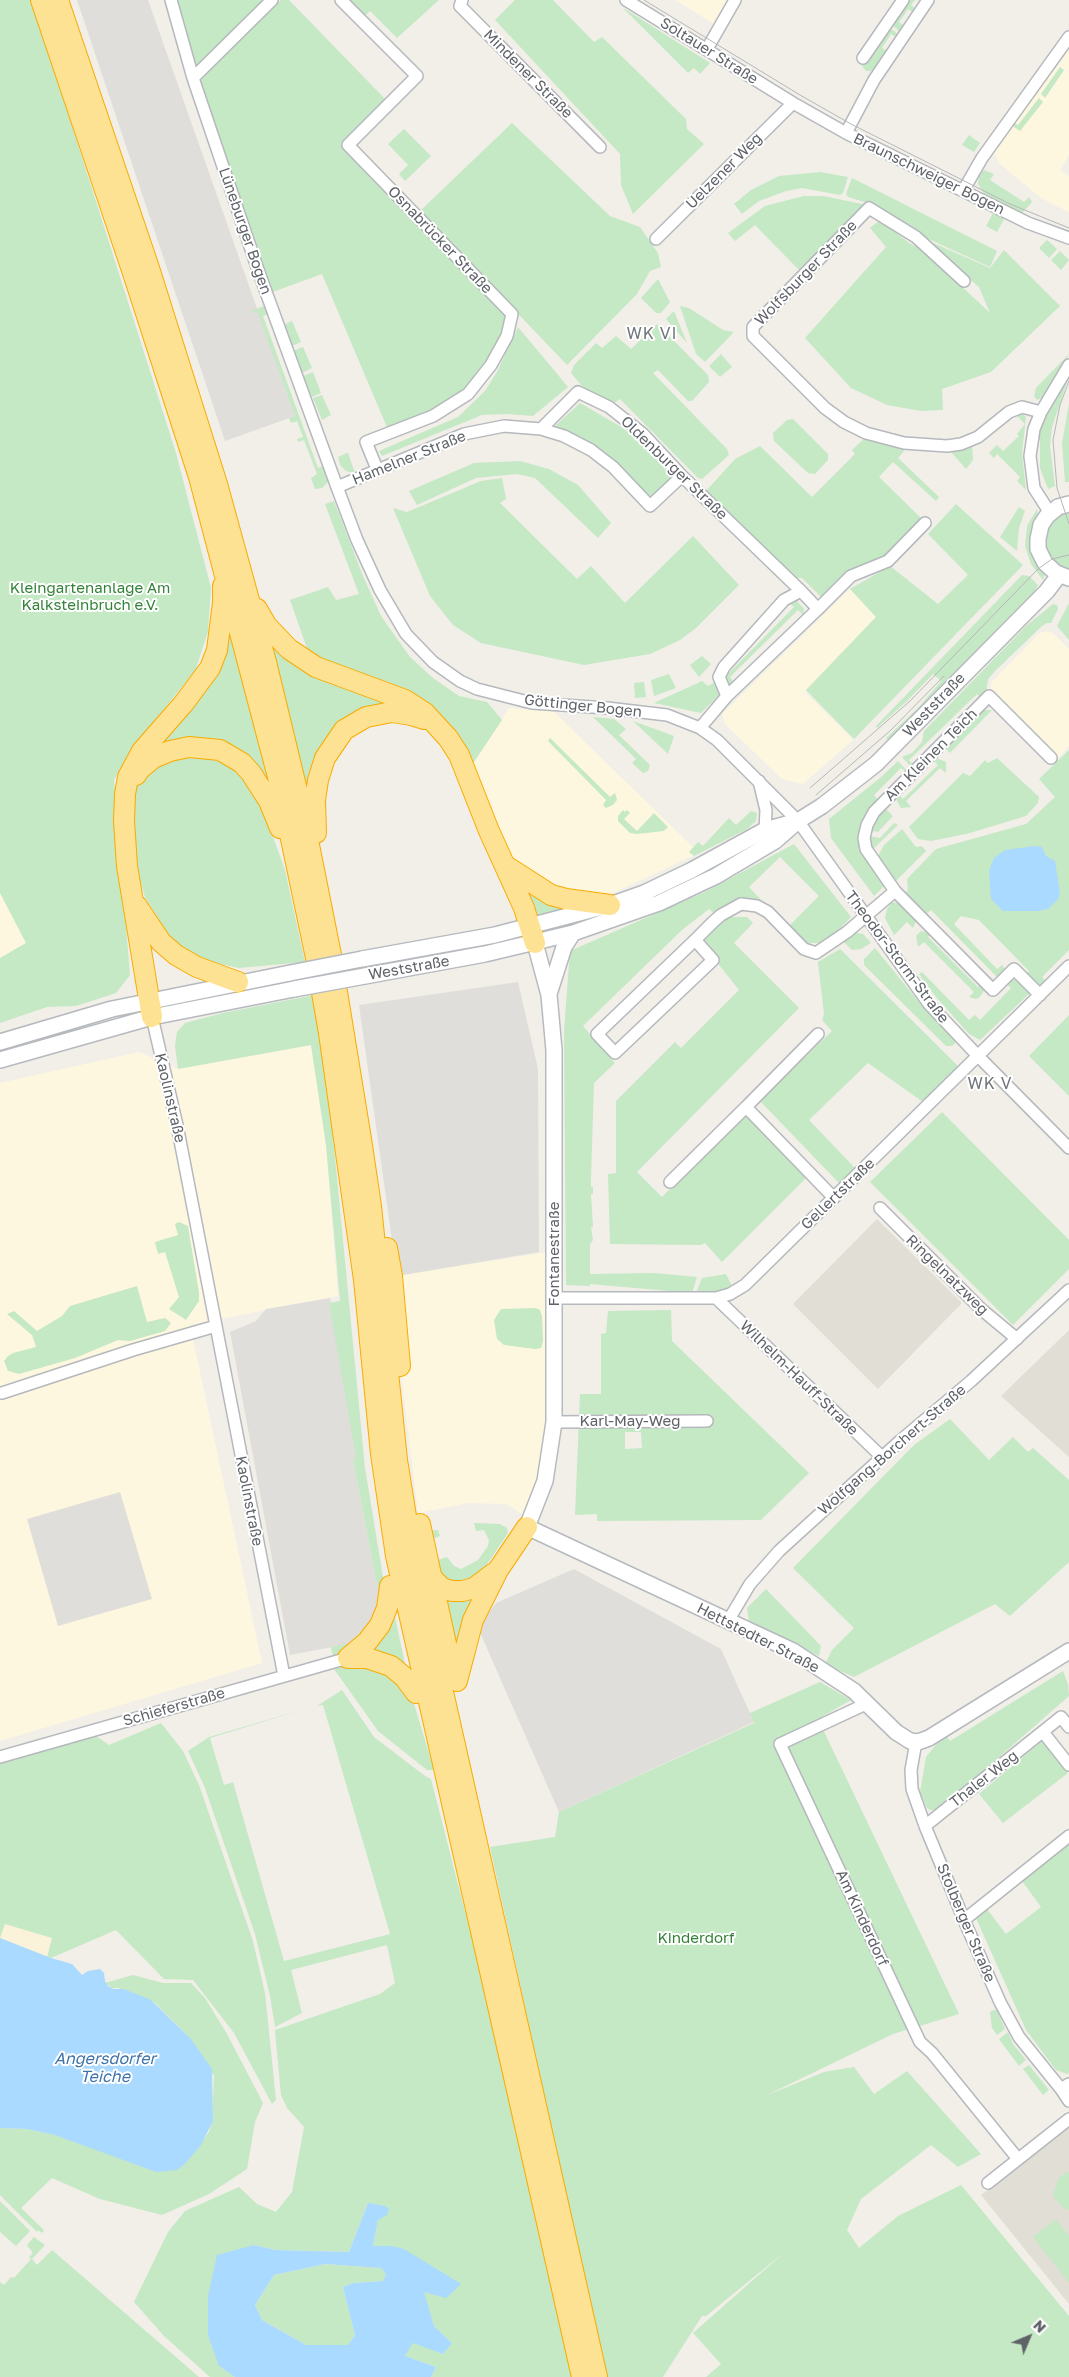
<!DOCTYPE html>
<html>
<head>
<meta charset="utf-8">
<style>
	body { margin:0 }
	#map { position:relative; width:1069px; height:2377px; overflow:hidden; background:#f1efe8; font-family:"Golos Text",sans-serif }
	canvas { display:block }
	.north { position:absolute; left:1004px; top:2312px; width:50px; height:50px; -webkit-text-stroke:4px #fff; paint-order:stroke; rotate:45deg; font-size:14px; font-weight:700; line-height:20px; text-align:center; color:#5f6368 }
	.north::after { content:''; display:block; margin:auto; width:18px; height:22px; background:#5f6368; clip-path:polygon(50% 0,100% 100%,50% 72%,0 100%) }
</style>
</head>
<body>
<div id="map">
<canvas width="1069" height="2377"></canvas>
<div class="north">N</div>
</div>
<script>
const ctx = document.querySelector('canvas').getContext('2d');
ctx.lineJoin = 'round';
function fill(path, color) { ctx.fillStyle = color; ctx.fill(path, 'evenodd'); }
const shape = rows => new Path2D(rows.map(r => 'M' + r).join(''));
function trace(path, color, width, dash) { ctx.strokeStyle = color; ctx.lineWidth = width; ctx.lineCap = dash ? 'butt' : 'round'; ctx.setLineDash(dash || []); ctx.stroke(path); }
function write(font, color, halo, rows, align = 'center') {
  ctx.font = font + ' "Golos Text",sans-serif'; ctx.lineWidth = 4; ctx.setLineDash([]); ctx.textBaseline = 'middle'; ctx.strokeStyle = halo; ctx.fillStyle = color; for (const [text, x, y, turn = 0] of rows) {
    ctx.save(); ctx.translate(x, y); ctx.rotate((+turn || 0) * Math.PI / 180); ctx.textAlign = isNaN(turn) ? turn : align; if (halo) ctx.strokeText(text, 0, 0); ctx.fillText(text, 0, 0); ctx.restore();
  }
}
const commercial = shape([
	[676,0,733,0,717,26],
	[1069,50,1069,155,1060,170,1069,176,1069,212,1041,198,999,163,994,152],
	[850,589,876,617,805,692,853,740,803,784,782,779,725,724,722,714],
	[1046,631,1053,633,1069,649,1069,746,1059,757,991,689,991,683,1038,634],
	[509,708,553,711,699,853,611,894,581,896,561,892,512,859,470,768],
	[0,893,26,943,0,958],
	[311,1045,326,1145,338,1296,190,1325,262,1663,0,1741,0,1083,139,1052,178,1069],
	[553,1251,545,1481,526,1517,507,1504,468,1503,418,1513,399,1357,397,1276]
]);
const industrial = shape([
	[77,0,148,0,295,416,225,441],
	[518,982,538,1069,539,1252,397,1276,359,1005],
	[330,1298,359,1459,353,1460,381,1605,359,1642,290,1655,230,1332,256,1321,266,1309],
	[120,1492,152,1599,58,1626,27,1519],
	[574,1569,721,1649,754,1722,559,1812,478,1628,496,1603]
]);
const education = shape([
	[877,1219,962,1303,878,1389,793,1304],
	[1069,1330,1069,1457,1001,1396],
	[1069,2127,1069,2304,981,2195]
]);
const green = shape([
	[0,0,32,0,176,453,211,588,208,631,196,669,129,753,114,780,130,975,116,993,76,1006,47,1007,0,1023,0,958,26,943,0,893],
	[171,0,269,0,201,70,281,0,289,0,389,103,348,145,512,314,507,336,467,395,389,432,322,274,267,294],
	[348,0,439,0,397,38,370,11,364,17],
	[515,0,553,0,594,42,602,37,686,119,687,129,704,144,633,214,621,185,620,154,495,20],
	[907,0,915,0,911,5,916,9,914,13,908,9,899,22,904,26,901,31,899,31,892,25],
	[622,7,710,63,700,74,694,68,688,73],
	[890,28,899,35,897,38,891,34,882,48,887,51,874,71,866,71,862,66,862,62],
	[1060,67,1064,70,1045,98,1041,94],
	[1039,98,1043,102,1020,131,1011,125,1013,122,1018,125],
	[512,123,610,216,640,227,658,253,661,267,650,271,637,294,567,365,420,211],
	[404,129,431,156,405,181,399,174,408,165,388,144],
	[969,135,980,143,974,152,962,145],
	[984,170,994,174,990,180,1024,202,1029,197,1032,202,1022,213,986,197,978,184,979,176],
	[820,172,848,177,843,193,840,195,802,188,786,191,759,201,742,214,734,204,751,190,779,176],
	[852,178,997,251,990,267,922,236,868,203,848,197,846,194],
	[804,196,823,196,867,205,922,238,990,268,1004,250,1060,306,991,372,942,389,943,410,921,411,887,405,851,388,805,338,886,247,870,228,880,220,909,243,923,250,990,313,979,287,921,239,869,208,799,270,755,225,735,241,728,233,765,206],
	[993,213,1004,219,997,232,986,226],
	[1047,240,1057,249,1049,258,1039,248],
	[1060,251,1069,260,1061,270,1051,260],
	[658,279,670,302,661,313,656,313,641,298],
	[264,306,270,314,263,316,318,468,323,466,329,481,322,488,315,489,311,478,317,474,304,440,298,442,297,439,303,437,297,421,291,423,289,418,295,416,257,311,250,314,251,311],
	[680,306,689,308,723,330,734,332,705,362,696,354],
	[674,311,687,343,666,319],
	[292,321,301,342,292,346,283,325],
	[657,324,708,375,709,382,692,401,688,401,658,370,653,373,727,449,729,455,702,479,698,478,620,399,613,404,582,386,571,373,574,365,596,343,602,348,616,336,631,349],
	[518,327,568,387,533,416,507,414,482,415,382,456,379,451,458,417,485,391,497,372],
	[303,347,312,368,302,373,293,351],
	[721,354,732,367,720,377,709,366],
	[1069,354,1046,396,1037,400,1034,396,1036,388],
	[313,372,321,393,312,397,303,376],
	[1069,376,1052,427,1050,446,1055,486,1048,489,1040,468,1040,441,1037,435,1046,415],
	[322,395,331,415,322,420,313,398],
	[580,403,623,428,649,451,672,477,649,498,598,448,554,427],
	[1069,404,1069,482,1065,482,1062,443],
	[1015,414,1022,414,1026,417,1022,453,1026,490,1017,481,1020,477,997,454,994,458,989,453,997,445,1003,451,1019,436,1017,434,1025,424],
	[793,419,828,454,828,460,815,474,808,473,774,441,773,433,787,420],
	[866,437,900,447,904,451,898,458,939,497,936,501,893,462,879,477,921,518,880,561,848,571,823,599,802,578,795,578,706,491,735,459,760,446,812,497,855,454,852,450],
	[972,445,973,460,966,469,951,452],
	[347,453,348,453,355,473,346,471,340,465,338,457],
	[520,461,549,469,578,485,611,523,598,538,535,478,517,474,476,478,417,505,409,491,474,463],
	[502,478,506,499,500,503,577,579,591,566,625,603,693,536,739,585,696,628,680,640,650,654,584,665,481,643,453,625,430,596,393,508,407,512,481,481],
	[334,501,363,576,381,616,410,657,433,678,459,696,487,702,502,720,470,768,457,733,420,697,389,682,361,675,309,654,290,600,328,587,336,600,359,594,325,504],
	[956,504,1023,565,854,739,806,690,876,617,850,589,890,566,938,604,968,575,928,534],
	[1019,507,1025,511,1019,528,1017,551,1000,537],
	[1069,508,1069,573,1064,572,1046,555,1042,535,1046,525],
	[1037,509,1045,572,1043,580,1031,564,1025,546,1027,526],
	[1022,575,1029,576,1038,585,1035,591,888,740,886,738,919,707,941,681,933,674,907,701,877,728,876,726],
	[796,600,804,609,803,615,798,610,730,677,734,683,726,686,723,672,727,675,794,607,790,603],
	[1069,603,1069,640,1057,626],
	[1053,604,1057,605,1058,609,1051,623,1047,623,1042,626,996,670,988,679,986,694,982,699,977,694,909,760,914,766,912,768,902,757,912,753,922,742,924,731,1027,625],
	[226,608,278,814,242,757,161,749,157,738,189,705],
	[262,625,398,702,342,724,311,832],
	[702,656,711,664,699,677,690,665],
	[669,674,676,688,654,696,651,680],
	[702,681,708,686,715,682,719,695,701,713,654,703],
	[644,682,646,697,635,698,634,683],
	[983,710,992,710,950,753,947,750,949,743],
	[593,717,614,719,626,729,619,735,650,765,648,771,643,773,632,763,636,759],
	[633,721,674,736,668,754],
	[550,738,610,797,615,793,617,800,613,805,606,808,603,805,606,800,548,741],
	[1069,750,1069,950,1042,977,1047,982,1036,986,1025,976,1029,971,979,920,961,916,954,924,997,969,1002,965,1005,969,998,978,931,910,925,915,905,894,908,890,907,879,936,849,1026,824,1055,797,1039,779],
	[177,757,208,757,242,771,268,823,285,870,305,962,239,968,202,960,170,937,145,897,127,840,130,792,151,768],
	[936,758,946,762,946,773,940,768,906,801,911,807,901,808,897,801,898,794,903,799,938,765,933,760],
	[997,758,1039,797,1038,803,1026,816,970,833,931,841,918,839,909,827,963,773,970,776,985,760,988,763],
	[898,761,908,772,907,773,901,768,874,795,879,801,861,828,885,885,874,896,831,838,829,819,880,778],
	[881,809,886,809,893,816,878,832,869,830],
	[623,810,625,812,627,810,630,813,624,819,637,831,654,813,668,827,664,831,637,834,630,833,618,821,618,816],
	[751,811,757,813,756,821,747,829,694,856,689,852,698,842,703,846,729,818,736,825],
	[894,823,898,825,872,850,868,836,880,838],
	[902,829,916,847,922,846,926,851,895,882,877,858,884,845],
	[794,844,851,917,826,943,805,943,788,927,819,896,780,857,749,887,761,900,759,904,716,915,709,909,682,930,583,1026,615,1063,594,1083,591,1178,591,1187,593,1187,593,1194,591,1194,593,1227,591,1227,593,1240,590,1244,590,1274,654,1273,697,1277,692,1293,590,1284,590,1286,566,1285,564,1031,570,951,705,892],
	[524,889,581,905,540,918],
	[892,902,902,905,917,919,913,928,907,922,894,935,885,918,887,909],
	[726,917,747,917,753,923,734,943,799,1008,637,1172,662,1197,744,1114,806,1178,722,1262,705,1243,701,1245,610,1244,608,1174,616,1173,616,1101,675,1042,681,1048,739,990,700,941],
	[921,931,932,933,928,937,978,987,982,983,985,989,980,997,976,999,969,997,974,992,924,942,918,947,916,936],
	[856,933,863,934,871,943,861,949,852,950,843,941],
	[875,948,923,1007,957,1041,952,1046,946,1046,864,965,864,959],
	[840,949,960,1068,923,1102,868,1063,809,1120,855,1168,839,1183,760,1101,832,1031,822,1020,824,1014,818,962],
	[922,972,969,1020,975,1015,980,1020,1011,988,1006,983,1009,980,1018,980,1030,993,980,1040,969,1034,936,997,919,974],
	[314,995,331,1116,365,1468,385,1589,382,1614,369,1636,356,1647,333,1656,331,1647,359,1641,368,1633,381,1605,353,1460,356,1457,329,1303,340,1301,326,1145,311,1045,178,1069,175,1046,177,1032,185,1023,223,1013],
	[1069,1015,1069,1096,1029,1056],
	[942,1112,1069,1240,1069,1269,1013,1325,870,1182],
	[179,1222,188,1226,199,1293,199,1301,186,1320,169,1309,179,1297,165,1252,158,1254,155,1242,178,1235,175,1224],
	[726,1274,733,1288,695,1295,702,1278],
	[137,1286,147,1322,165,1318,171,1323,165,1331,130,1341,118,1340,75,1358,19,1374,8,1371,4,1361,8,1356,13,1353,36,1347,32,1335,7,1314,14,1311,37,1331,62,1316,70,1306],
	[536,1308,540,1310,542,1316,543,1341,541,1348,535,1349,504,1345,497,1339,494,1320,501,1309],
	[671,1310,672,1341,809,1473,761,1520,597,1521,597,1514,575,1515,580,1394,601,1394,601,1334,606,1333,608,1311],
	[625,1432,641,1432,642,1448,625,1449],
	[950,1419,989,1460,1013,1437,1028,1452,1033,1448,1069,1480,1069,1562,1010,1616,995,1604,854,1677,825,1664,832,1650,854,1628,793,1568,914,1445],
	[474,1523,500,1524,507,1528,508,1533,480,1575,471,1584,441,1582,426,1531,438,1530,440,1536,432,1539,438,1560,447,1557,454,1566,461,1569,478,1560,488,1546,489,1540,484,1530,476,1531],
	[476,1589,455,1668,441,1591],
	[766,1589,821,1646,819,1656,749,1621,747,1608],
	[393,1608,407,1673,364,1650],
	[351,1662,378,1663,412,1697,434,1770,427,1770,378,1731,334,1669,336,1666],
	[1063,1671,1068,1684,1069,1696,949,1801,936,1810,930,1810,927,1808,920,1792,926,1757,935,1746,946,1735,950,1741],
	[820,1682,851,1700,818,1719,959,2014,893,2034,765,2096,824,2072,854,2067,874,2094,907,2071,981,2154,958,2167,931,2145,861,2199,847,2230,859,2248,898,2216,961,2185,1069,2316,1069,2377,706,2377,721,2364,693,2333,786,2251,706,2316,702,2316,663,2377,606,2377,490,1847,555,1837,559,1812,754,1723,750,1713],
	[342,1690,374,1737,425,1776,431,1779,501,2052,575,2377,431,2377,436,2367,405,2356,413,2342,443,2354,452,2343,434,2326,423,2292,392,2246,373,2246,378,2220,368,2203,349,2252,275,2250,254,2245,219,2366,235,2377,210,2377,164,2336,134,2302,168,2232,185,2211,239,2187,257,2204,276,2212,292,2192,304,2127,287,2108,281,2095,275,2030,380,1994,395,1983,387,1945,291,1970,302,2013,275,2027,270,1996,255,1934,205,1788,188,1751,209,1737,308,1708,210,1738,224,1785,233,1782,284,1961,390,1934,323,1705,317,1706],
	[161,1723,183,1751,199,1785,253,1941,265,1993,276,2100,272,2104,234,2033,193,1980,164,1979,116,1930,51,1958,0,1938,0,1764,96,1736,109,1745],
	[1042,1741,1068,1773,1003,1823,979,1794],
	[1069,1843,1069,2073,1067,2074,1056,2070,1026,2030,976,1918,987,1909,1006,1934,1041,1907,1022,1881],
	[133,1975,163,1983,191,1983,205,1998,227,2034,263,2103,255,2122,247,2169,209,2194,162,2215,100,2199,52,2178,21,2208,44,2230,42,2233,38,2230,37,2232,0,2195,0,2128,27,2129,55,2135,93,2148,185,2164,209,2132,212,2121,214,2076,186,2034,154,2002,118,1988,112,1988,105,1983],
	[994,2010,997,2010,1005,2029,997,2035,992,2028,990,2012],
	[1008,2032,1013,2044,1026,2060,1019,2066,999,2039],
	[1029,2065,1049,2090,1043,2095,1023,2069],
	[1067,2172,1069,2172,1069,2210,1062,2207,1053,2196,1058,2179],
	[0,2201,30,2231,16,2246,0,2232],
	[1056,2219,1069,2236,1069,2283,1033,2237],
	[34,2237,45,2245,32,2259,37,2265,52,2250,199,2377,0,2377,0,2282,4,2285,11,2277,14,2278,31,2259,29,2257,33,2253,27,2245],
	[325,2264,381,2268,386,2274,383,2281,353,2283,343,2287,355,2335,348,2345,306,2345,262,2320,255,2305,274,2275]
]);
const sand = shape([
	[5,1924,52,1938,47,1957,0,1938]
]);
const water = shape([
	[1035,846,1042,847,1046,856,1055,861,1060,893,1058,899,1048,909,1037,911,1003,911,991,899,989,871,994,858,1005,850],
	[0,1938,51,1958,72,1964,82,1975,88,1971,100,1969,104,1973,105,1981,108,1986,114,1989,124,1989,151,2000,191,2039,212,2069,213,2121,201,2145,185,2164,177,2170,156,2172,55,2135,27,2129,0,2128],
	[368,2203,385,2206,389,2209,387,2215,378,2220,373,2246,392,2246,404,2249,461,2284,446,2298,424,2292,434,2326,452,2343,443,2354,413,2343,405,2356,436,2367,431,2377,235,2377,219,2366,208,2335,208,2296,217,2255,254,2245,275,2250,349,2252],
	[325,2264,381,2268,386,2274,383,2281,353,2283,343,2287,355,2335,348,2345,306,2345,262,2320,255,2305,274,2275]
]);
const street = shape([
	[171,0,193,78,258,270,337,487,357,540,380,590,406,634,433,662,460,681,477,689,532,703,607,708,667,715,700,728,717,740,798,821,929,1004,978,1056,1069,1148],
	[341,0,417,76,348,145,512,314,507,336,491,365,468,394,433,416,366,442,377,469],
	[462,0,460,6,469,15,600,147],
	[626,0,793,103,846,133,1028,223,1069,238],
	[707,49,735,0],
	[863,58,903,0],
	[193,78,272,0],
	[846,133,874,80,928,0],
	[963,191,982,158,1069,37],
	[656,239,793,103],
	[964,281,916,237,869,208,753,327,753,336,825,408,844,422,866,433,904,443,947,446,961,444,978,437,1009,412,1022,407,1041,412],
	[541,429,578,392,609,407,643,434,682,476,801,591],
	[337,487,464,434,504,426,541,429,564,436,591,450,613,467,650,506,682,476],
	[1050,513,1034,488,1030,456,1034,429,1041,412,1069,365],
	[818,609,851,576,888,561,925,523],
	[700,728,727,696,818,609,801,591,784,600,724,667,719,677,727,696],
	[759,781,766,810,765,830],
	[695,940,713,960,615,1053,597,1034,695,940,713,922,721,915,741,904,757,906,768,912,804,949,816,953,847,932,895,891],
	[1040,995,1014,969,993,990,895,891,866,849,864,838,867,825,874,812,989,696,1051,758],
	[152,1017,177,1125,284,1676],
	[818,1034,746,1107,834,1198],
	[670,1182,746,1107],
	[880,1208,981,1309,1017,1339],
	[554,1298,716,1298,730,1294,745,1285,1069,966],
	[716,1298,882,1457],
	[2,1393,133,1350,216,1326],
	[554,1422,707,1421],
	[728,1621,750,1584,779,1551,901,1440,971,1381,1069,1290],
	[868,1703,780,1744,920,2042,932,2053,1018,2159],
	[1043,1732,1069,1765],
	[916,1742,911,1770,912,1789,925,1826,964,1920,1000,2002,1019,2037,1061,2089],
	[0,1757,348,1658],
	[925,1826,1061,1717,1069,1727],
	[964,1920,1069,1836],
	[1069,2084,1061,2089,1069,2101],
	[988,2183,1069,2119]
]);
const secondary = shape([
	[1069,504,1058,507,1047,516,1041,525,1038,539,1038,549,1045,563,1056,573,1069,578],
	[535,943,549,995,554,1050,554,1422,545,1481,527,1527,793,1651,854,1691,896,1732,910,1741,918,1742,929,1738,1069,1651],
	[362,959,495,935,610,905,644,893,692,870,765,830,794,822],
	[365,976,485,954,573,933,659,903,716,876,775,841,798,821,822,806,876,764,1047,591,1059,575],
	[549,994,564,947,573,933],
	[0,1042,112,1009,290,973],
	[0,1060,152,1017,294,989]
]);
const highway = shape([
	[41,0,134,276,199,477,278,777,316,958,329,1033,364,1280,381,1454,396,1556,582,2377],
	[58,0,149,268,217,484,266,662,303,815,331,955,361,1139,371,1206,397,1460,412,1554,597,2377],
	[257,609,267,626,289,649,316,667,405,700,425,713,448,738,459,755,489,831,524,908,535,943],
	[136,775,140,769,153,758,170,751,189,747,220,750,242,763,251,773,269,801,280,828],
	[316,833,315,800,318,780,325,758,344,730,366,717,392,712,411,715,424,719],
	[506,866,551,895,566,899,610,905],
	[137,906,161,942,176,955,197,967,238,982],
	[152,1017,127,866,124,821,125,794,128,777,142,751,184,703,210,668,217,650,223,603,223,586],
	[387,1248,392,1276,400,1366],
	[420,1524,453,1676],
	[430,1576,442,1588,452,1591,463,1591,474,1588,494,1573],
	[348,1658,367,1642,380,1625,387,1608,390,1586],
	[348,1658,367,1658,391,1666,404,1677,416,1693],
	[457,1681,473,1620,498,1570,527,1527]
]);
const tram = shape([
	[644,0,800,95,851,124,1010,204,1069,228],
	[1069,381,1060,405,1053,440,1057,488,1069,524],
	[810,788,910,701,1038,569,1052,559,1069,555],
	[816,795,891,730,944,676]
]);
const secondaryBridge = shape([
	[290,973,362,959],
	[294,989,365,976]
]);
const streetNames = [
	["Soltauer Straße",709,51,32],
	["Mindener Straße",528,74,45],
	["Uelzener Weg",724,171,-45],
	["Braunschweiger Bogen",929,174,26],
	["Lüneburger Bogen",245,231,71],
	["Osnabrücker Straße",440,240,46],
	["Wolfsburger Straße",806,273,-46],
	["Hamelner Straße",409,458,-22],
	["Oldenburger Straße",674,468,44],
	["Weststraße",934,705,-46],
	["Göttinger Bogen",583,706,6],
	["Am Kleinen Teich",931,755,-45],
	["Theodor-Storm-Straße",897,957,53],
	["Weststraße",409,968,-10],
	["Kaolinstraße",170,1098,77],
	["Gellertstraße",838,1194,-44],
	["Fontanestraße",554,1254,-90],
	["Ringelnatzweg",947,1275,44],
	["Wilhelm-Hauff-Straße",799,1378,44],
	["Karl-May-Weg",630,1421],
	["Wolfgang-Borchert-Straße",892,1450,-41],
	["Kaolinstraße",249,1501,79],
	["Hettstedter Straße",758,1638,27],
	["Schieferstraße",174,1707,-16],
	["Thaler Weg",984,1779,-38],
	["Am Kinderdorf",862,1918,65],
	["Stolberger Straße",966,1923,67]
];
const parkNames = [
	["Kleingartenanlage Am",90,588],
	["Kalksteinbruch e.V.",90,605],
	["Kinderdorf",696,1938]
];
const neighbourhoodNames = [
	["WK VI",652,334],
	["WK V",990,1084]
];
const waterNames = [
	["Angersdorfer",105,2059],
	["Teiche",105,2077]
];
fill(commercial, '#fef7e0');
fill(industrial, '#e0deda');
fill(education, '#e1ded6');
fill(green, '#c5e8c5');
fill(sand, '#fbf3d9');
fill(water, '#aadaff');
trace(street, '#b5b8bc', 14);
trace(secondary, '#b6babf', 18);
trace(highway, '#f9ab00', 22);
trace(street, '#fff', 11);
trace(secondary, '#fff', 15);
trace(highway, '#fde293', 20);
trace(tram, '#b6b7b8', 1);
trace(secondaryBridge, '#b6babf', 18, []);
trace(secondaryBridge, '#fff', 15);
write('15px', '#5f6368', '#fff', streetNames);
write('15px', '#348238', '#fff', parkNames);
ctx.letterSpacing = '1px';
write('16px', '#70757a', '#fff', neighbourhoodNames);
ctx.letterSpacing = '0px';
write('italic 16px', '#4174aa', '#fff', waterNames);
</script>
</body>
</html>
